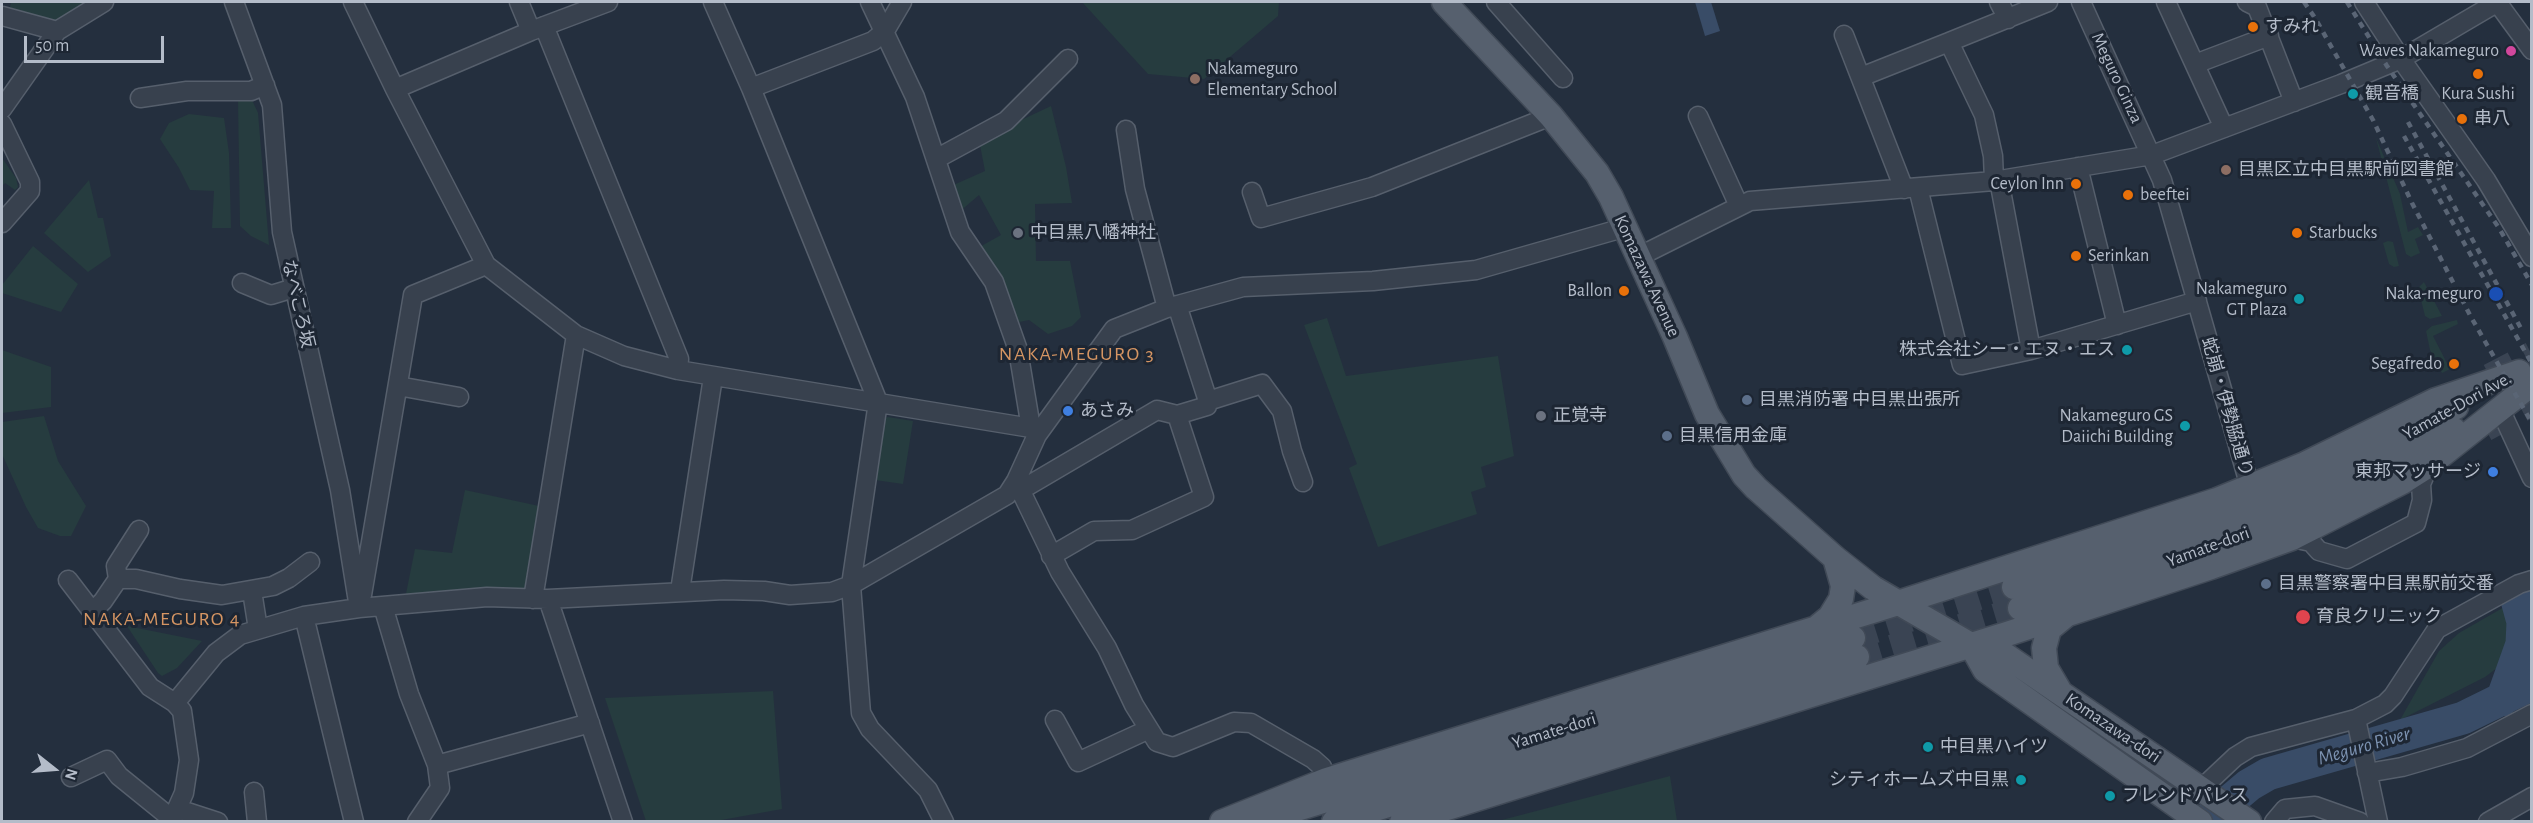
<!DOCTYPE html>
<html>
<head>
<meta charset="utf-8">
<style>
	body { margin:0 }
	#map { position:relative; width:2533px; height:823px; overflow:hidden; background:#242f3e; font-family:"Alegreya Sans",sans-serif }
	canvas { display:block }
	.frame { position:absolute; inset:0; border:3px solid #b4bcc9; pointer-events:none }
	.north { position:absolute; left:24px; top:739px; width:60px; height:60px; -webkit-text-stroke:4px #1d2633; paint-order:stroke; rotate:107deg; font-size:16px; font-weight:700; line-height:24px; text-align:center; color:#b4bcc9 }
	.north::after { content:''; display:block; margin:auto; width:21px; height:27px; background:#b4bcc9; clip-path:polygon(50% 0,100% 100%,50% 72%,0 100%) }
	.scale { position:absolute; left:24px; top:36px; width:140px; height:27px; box-sizing:border-box; border:3px solid #b4bcc9; border-top:0; padding-left:8px; font-size:18px; line-height:21px; white-space:nowrap; color:#b4bcc9; -webkit-text-stroke:4px #1d2633; paint-order:stroke }
</style>
</head>
<body>
<div id="map">
<canvas width="2533" height="823"></canvas>
<div class="frame"></div>
<div class="north">N</div>
<div class="scale">50 m</div>
</div>
<script>
const ctx = document.querySelector('canvas').getContext('2d');
ctx.lineJoin = 'round';
function fill(path, color) { ctx.fillStyle = color; ctx.fill(path, 'evenodd'); }
const shape = rows => new Path2D(rows.map(r => 'M' + r).join(''));
function trace(path, color, width, dash) { ctx.strokeStyle = color; ctx.lineWidth = width; ctx.lineCap = dash ? 'butt' : 'round'; ctx.setLineDash(dash || []); ctx.stroke(path); }
function write(font, color, halo, rows, align = 'center') {
  ctx.font = font + ' "Alegreya Sans","Noto Sans JP",sans-serif'; ctx.lineWidth = 6; ctx.setLineDash([]); ctx.textBaseline = 'middle'; ctx.strokeStyle = halo; ctx.fillStyle = color; for (const [text, x, y, turn = 0] of rows) {
    ctx.save(); ctx.translate(x, y); ctx.rotate((+turn || 0) * Math.PI / 180); ctx.textAlign = isNaN(turn) ? turn : align; if (halo) ctx.strokeText(text, 0, 0); ctx.fillText(text, 0, 0); ctx.restore();
  }
}
const green = shape([
	[11,2,101,2,57,31,8,18],
	[1082,2,1279,2,1278,16,1204,79,1148,74],
	[238,100,252,100,258,113,269,245,251,236,240,226],
	[1051,106,1066,167,1072,203,1035,204,1036,261,1070,261,1081,317,1072,326,1048,334,1029,320,1014,323,976,249,1001,235,979,195,958,213,949,187,985,171,979,140],
	[189,114,224,118,229,153,231,228,212,228,214,191,190,190,179,168,160,139,169,123],
	[2376,138,2400,194,2408,232,2418,227,2423,235,2415,239,2420,253,2411,257,2406,254],
	[2,158,16,178,18,187,15,190,5,183,2,186],
	[89,180,98,218,103,218,111,256,88,272,44,233],
	[2388,241,2393,242,2399,266,2394,267,2389,264,2383,243],
	[33,246,78,284,61,312,2,293,2,285],
	[2424,282,2442,316,2430,319,2425,316,2418,288],
	[1327,318,1346,376,1498,356,1514,456,1481,467,1486,487,1471,492,1477,514,1378,547,1349,468,1357,464,1304,325],
	[2457,320,2458,324,2433,336,2450,369,2442,373,2430,350,2426,331,2432,326],
	[2,350,51,367,51,407,2,413],
	[44,416,58,461,86,506,71,536,60,536,38,528,26,507,2,454,2,422],
	[888,417,913,421,903,484,875,480,884,419],
	[465,490,539,506,543,518,528,587,523,594,404,604,415,549,452,553],
	[2506,606,2512,631,2506,654,2497,668,2485,677,2400,720,2439,651,2459,633],
	[127,626,202,641,177,668,162,676,158,673],
	[773,691,782,809,716,821,646,821,605,698],
	[1670,776,1677,821,1498,821]
]);
const water = shape([
	[1695,2,1711,2,1720,31,1705,36]
]);
const river = shape([
	[2502,700,2522,644,2523,622,2517,600],
	[2205,822,2249,785,2268,774,2463,718,2532,684]
]);
const majorTunnel = shape([
	[1853,638,2014,587],
	[1857,657,2020,608]
]);
const highwayTunnel = shape([
	[2490,377,2532,355],
	[2485,428,2532,403]
]);
const minor = shape([
	[234,2,272,105,282,232,340,490,359,608],
	[353,2,395,89,486,265,576,335,624,356,678,370,1031,428,1037,435],
	[519,2,531,31],
	[713,2,751,88,878,402,851,585,861,713,870,729,928,790,944,822],
	[870,2,915,97,960,232,994,282,1018,350,1031,428],
	[1496,2,1563,78],
	[1999,2,2008,19],
	[2081,2,2162,180,2250,487],
	[2166,2,2224,128],
	[2247,2,2257,7,2294,102],
	[2364,2,2401,59,2486,180,2532,257],
	[2497,2,2532,50],
	[2,16,57,31],
	[544,26,679,359,678,370],
	[1844,35,1904,189],
	[2195,64,2269,36],
	[1861,77,1949,42],
	[751,88,873,41,885,31,902,2],
	[395,89,531,31,608,2],
	[140,98,187,91,251,91,265,85],
	[2,109,57,31,104,2],
	[1698,116,1739,206],
	[2,124,30,182,30,191,2,223],
	[1126,130,1135,189,1167,308],
	[936,159,1006,121,1068,59],
	[2078,167,2117,325],
	[1999,180,2031,350],
	[1994,181,1993,156,1984,115,1949,42,2048,2],
	[1918,188,1962,365,2031,350,2197,301],
	[1252,192,1261,218,1372,187,1551,116],
	[1638,257,1750,201,1994,181,2152,155,2341,84,2401,59,2498,2],
	[242,283,271,295,294,288],
	[1177,305,1208,401,1207,406,1177,415],
	[398,386,459,397],
	[1208,401,1262,384,1282,411,1292,451,1303,482],
	[2500,409,2532,478],
	[1016,481,1037,435,1114,329,1167,308,1243,287,1373,281,1476,270,1623,228],
	[1019,489,1026,487,1157,410,1177,415,1204,497,1132,530,1094,531,1051,556],
	[2292,538,2311,542,2319,551,2347,559,2416,523,2422,500,2421,484,2429,465],
	[118,579,116,566,139,530],
	[68,580,150,687,175,703,182,711,189,760,184,793,171,822],
	[252,591,258,629],
	[680,591,713,377],
	[362,595,413,295,486,265],
	[533,599,576,335],
	[548,599,623,822],
	[383,606,409,694,437,765,440,788,417,822],
	[92,612,103,601,118,579,136,579,180,589,222,595,273,586,289,578,310,562],
	[304,616,354,822],
	[175,703,216,653,240,635,304,616,359,608,487,597,548,599,724,590,764,591,790,595,832,592,851,585,1007,495,1016,481,1060,572,1107,648,1134,705,1157,742,1173,747,1234,722,1251,723,1313,759,1322,767,1327,780],
	[2356,719,2378,822],
	[1055,720,1078,762,1147,730],
	[437,765,590,723],
	[2367,773,2402,767,2467,748,2532,714],
	[71,777,107,760,119,776,172,819],
	[2202,788,2235,757,2251,747,2356,719,2385,704,2393,696,2437,629,2519,584,2532,580],
	[254,792,257,822],
	[178,809,218,822],
	[2274,822,2285,809,2315,806,2360,822],
	[2488,822,2532,797]
]);
const major = shape([
	[1444,2,1551,116,1597,173,1611,197,1675,337,1707,414,1744,475,1756,488,1835,558,1873,588,1971,645,2002,653,2249,822],
	[2014,587,2205,527,2265,504,2353,463,2456,407],
	[2020,608,2207,548,2268,525,2360,483,2454,430],
	[1819,626,1830,617,1841,599,1843,586,1835,558],
	[1971,645,1985,670,2200,822],
	[2059,690,2046,668,2044,648,2049,629,2066,615],
	[1261,820,1853,638],
	[1222,822,1327,780,1898,603,2217,500,2305,464,2436,400,2519,372],
	[1334,822,1857,657],
	[1402,822,2007,634,2211,567,2292,538,2402,482,2429,465,2528,387]
]);
const rail = shape([
	[2304,2,2315,18,2373,120,2412,203,2471,317,2532,423],
	[2347,2,2387,66,2499,228,2532,285],
	[2408,122,2523,332],
	[2404,136,2532,364]
]);
const markers = [
	[2253,27,6,"#e8710a"],
	[2511,51,6,"#d1479c"],
	[2478,74,6,"#e8710a"],
	[1195,79,6,"#8d6e63"],
	[2353,94,6,"#0f9aa8"],
	[2462,119,6,"#e8710a"],
	[2226,170,6,"#8d6e63"],
	[2076,184,6,"#e8710a"],
	[2128,195,6,"#e8710a"],
	[1018,233,6,"#6b7280"],
	[2297,233,6,"#e8710a"],
	[2076,256,6,"#e8710a"],
	[1624,291,6,"#e8710a"],
	[2496,294,8,"#1a4fb4"],
	[2299,299,6,"#0f9aa8"],
	[2127,350,6,"#0f9aa8"],
	[2454,364,6,"#e8710a"],
	[1747,400,6,"#5c6f8a"],
	[1068,411,6,"#3f7fe0"],
	[1541,416,6,"#6b7280"],
	[2185,426,6,"#0f9aa8"],
	[1667,436,6,"#5c6f8a"],
	[2493,472,6,"#3f7fe0"],
	[2266,584,6,"#5c6f8a"],
	[2303,617,8,"#e0444e"],
	[1928,747,6,"#0f9aa8"],
	[2021,780,6,"#0f9aa8"],
	[2110,796,6,"#0f9aa8"]
];
const poiNames = [
	["すみれ",2265,27],
	["Waves Nakameguro",2499,51,"right"],
	["Nakameguro",1207,69],
	["Elementary School",1207,90],
	["観音橋",2365,94],
	["Kura Sushi",2478,94,"center"],
	["串八",2474,119],
	["目黒区立中目黒駅前図書館",2238,170],
	["Ceylon Inn",2064,184,"right"],
	["beeftei",2140,195],
	["中目黒八幡神社",1030,233],
	["Starbucks",2309,233],
	["Serinkan",2088,256],
	["Nakameguro",2287,289,"right"],
	["GT Plaza",2287,310,"right"],
	["Ballon",1612,291,"right"],
	["Naka-meguro",2482,294,"right"],
	["株式会社シー・エヌ・エス",2115,350,"right"],
	["Segafredo",2442,364,"right"],
	["目黒消防署 中目黒出張所",1759,400],
	["あさみ",1080,411],
	["正覚寺",1553,416],
	["Nakameguro GS",2173,416,"right"],
	["Daiichi Building",2173,437,"right"],
	["目黒信用金庫",1679,436],
	["東邦マッサージ",2481,472,"right"],
	["目黒警察署中目黒駅前交番",2278,584],
	["育良クリニック",2316,617],
	["中目黒ハイツ",1940,747],
	["シティホームズ中目黒",2009,780,"right"],
	["フレンドパレス",2122,796]
];
const streetNames = [
	["Meguro Ginza",2117,78,65],
	["Komazawa Avenue",1647,276,65],
	["なべころ坂",298,304,77],
	["Yamate-Dori Ave.",2457,406,-29],
	["蛇崩・伊勢脇通り",2227,407,74],
	["Yamate-dori",2208,547,-20],
	["Komazawa-dori",2113,728,34],
	["Yamate-dori",1554,731,-17]
];
const neighbourhoodNames = [
	["NAKA-MEGURO 3",1077,354],
	["NAKA-MEGURO 4",162,619]
];
const waterNames = [
	["Meguro River",2364,746,-16]
];
fill(green, '#263c3f');
fill(water, '#394c67');
trace(river, '#394c67', 33);
trace(majorTunnel, '#3a4453', 24, [24, 12]);
trace(highwayTunnel, '#3a4453', 27, [27, 14]);
trace(minor, '#565f6c', 21);
trace(major, '#414a57', 27);
trace(minor, '#38414e', 18);
trace(major, '#56606e', 24);
trace(rail, '#5a6575', 4.5, [6, 6]);
for (const [x, y, r, color] of markers) { const dot = new Path2D(); dot.arc(x, y, r, 0, 2 * Math.PI); ctx.fillStyle = color; ctx.fill(dot); trace(dot, '#1d2633', 2); }
write('18px', '#b4bcc9', '#1d2633', poiNames, 'left');
write('18px', '#b4bcc9', '#1d2633', streetNames);
ctx.letterSpacing = '1.5px';
write('20px', '#d59563', '#1d2633', neighbourhoodNames);
ctx.letterSpacing = '0px';
write('italic 20px', '#7c92b1', '#1d2633', waterNames);
</script>
</body>
</html>
